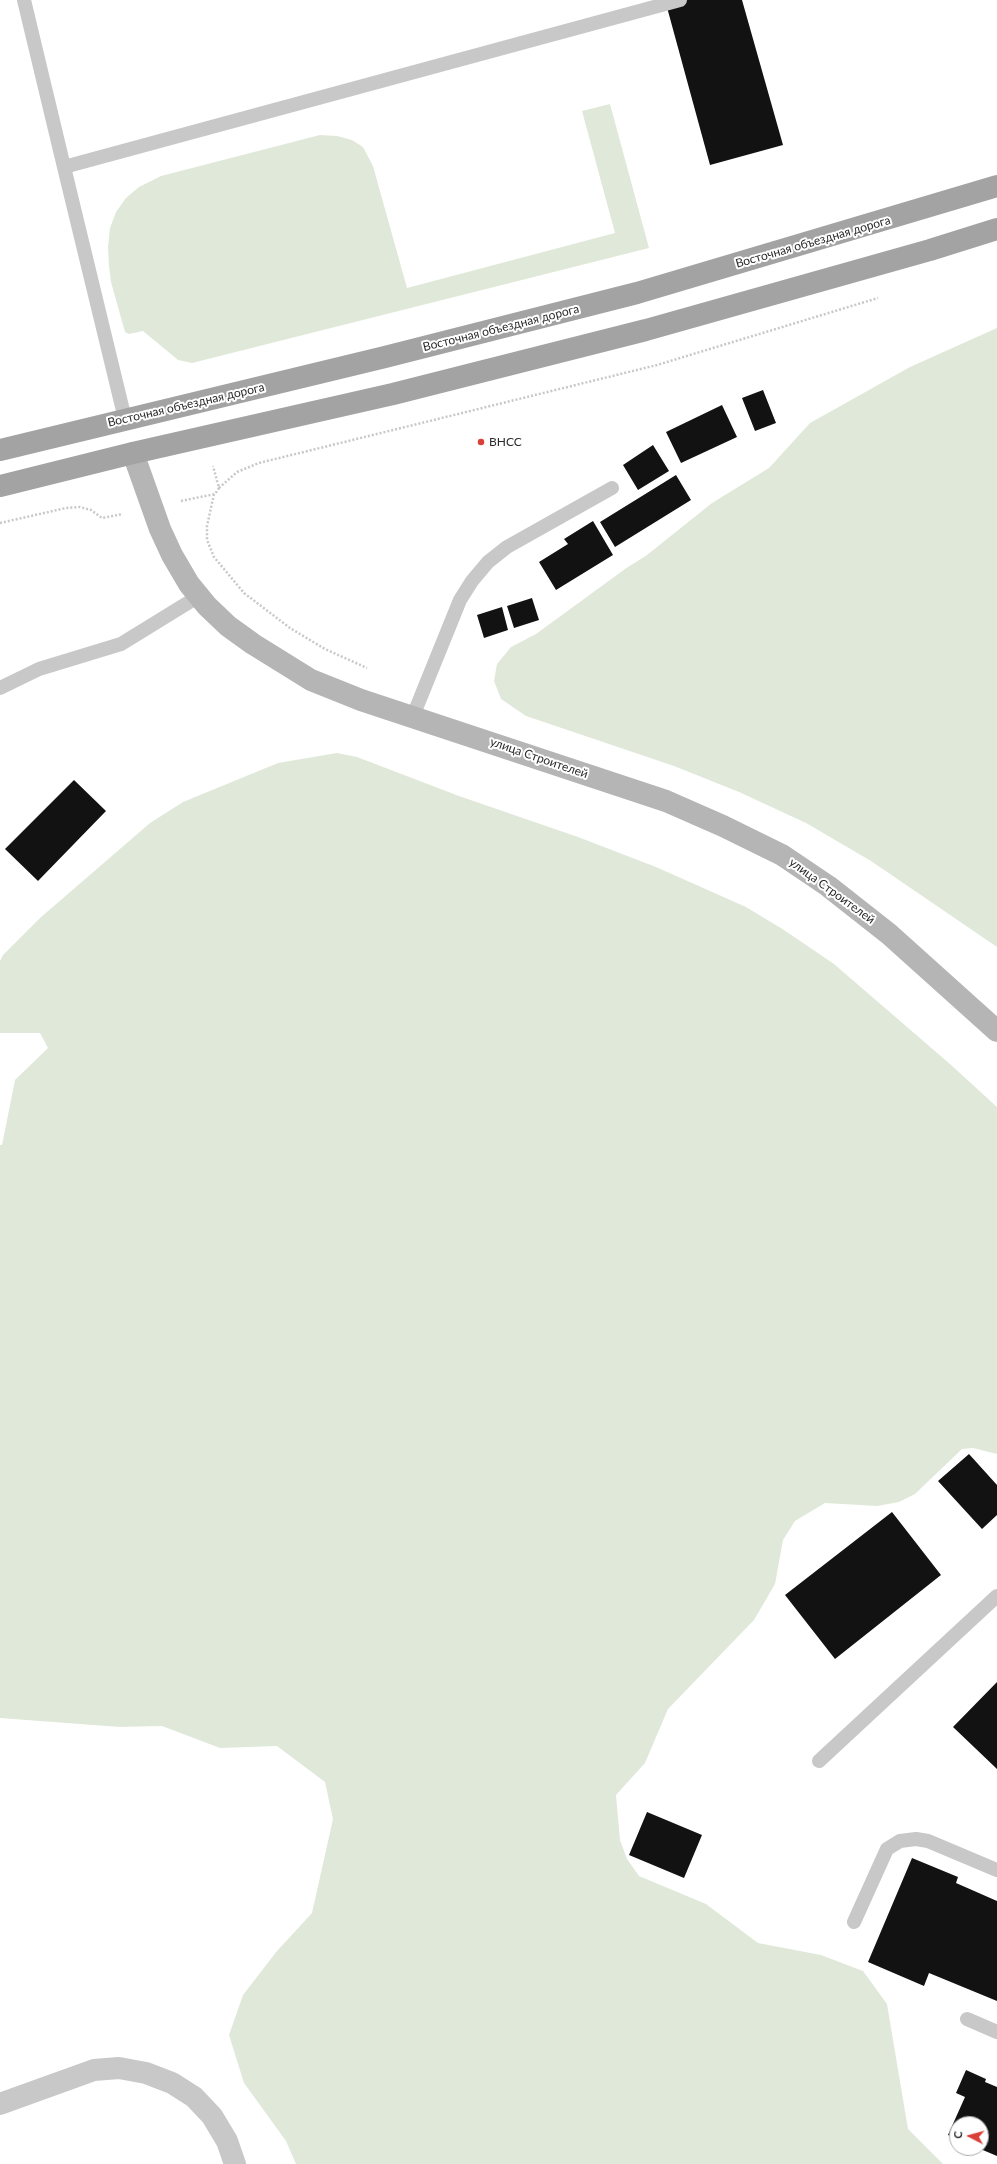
<!DOCTYPE html>
<html>
<head>
<meta charset="utf-8">
<style>
	body { margin:0 }
	#map { position:relative; width:997px; height:2164px; overflow:hidden; background:#fff; font-family:Lato,sans-serif }
	canvas { display:block }
	.north { position:absolute; left:949px; top:2116px; width:40px; height:40px; box-sizing:border-box; background:#fff; border:1px solid #aaa; border-radius:50%; rotate:276deg; font-size:11px; font-weight:700; line-height:16px; text-align:center; color:#2b2b2b }
	.north::after { content:''; display:block; margin:auto; width:14px; height:18px; background:#d84038; clip-path:polygon(50% 0,100% 100%,50% 72%,0 100%) }
</style>
</head>
<body>
<div id="map">
<canvas width="997" height="2164"></canvas>
<div class="north">С</div>
</div>
<script>
const ctx = document.querySelector('canvas').getContext('2d');
ctx.lineJoin = 'round';
function fill(path, color) { ctx.fillStyle = color; ctx.fill(path, 'evenodd'); }
const shape = rows => new Path2D(rows.map(r => 'M' + r).join(''));
function trace(path, color, width, dash) { ctx.strokeStyle = color; ctx.lineWidth = width; ctx.lineCap = dash ? 'butt' : 'round'; ctx.setLineDash(dash || []); ctx.stroke(path); }
function write(font, color, halo, rows, align = 'center') {
  ctx.font = font + ' Lato,sans-serif'; ctx.lineWidth = 4; ctx.setLineDash([]); ctx.textBaseline = 'middle'; ctx.strokeStyle = halo; ctx.fillStyle = color; for (const [text, x, y, turn = 0] of rows) {
    ctx.save(); ctx.translate(x, y); ctx.rotate((+turn || 0) * Math.PI / 180); ctx.textAlign = isNaN(turn) ? turn : align; if (halo) ctx.strokeText(text, 0, 0); ctx.fillText(text, 0, 0); ctx.restore();
  }
}
const green = shape([
	[610,104,649,248,192,363,178,360,143,331,129,334,125,332,111,282,109,266,108,247,110,228,116,212,126,198,139,187,161,176,320,135,337,136,352,140,363,147,373,166,407,288,615,233,582,111],
	[997,328,997,947,871,861,806,823,739,792,674,766,526,716,501,699,494,681,497,664,511,647,536,634,625,569,647,555,712,503,769,468,810,423,910,367],
	[337,753,357,757,459,796,578,837,656,867,746,907,784,930,834,964,950,1064,997,1107,997,1454,973,1448,962,1449,915,1494,899,1502,877,1506,825,1503,795,1521,783,1540,775,1584,754,1620,668,1709,645,1763,616,1795,620,1840,627,1859,639,1876,706,1904,758,1943,821,1955,863,1971,887,2004,908,2129,943,2164,296,2164,286,2141,244,2083,229,2035,243,1995,277,1951,312,1913,333,1819,325,1782,277,1746,220,1748,162,1726,120,1727,0,1718,0,1145,2,1145,15,1080,48,1048,40,1033,0,1033,0,961,3,955,40,918,150,823,183,802,278,763]
]);
const building = shape([
	[665,0,742,0,783,145,710,165],
	[763,390,776,423,755,431,742,398],
	[722,405,737,437,681,463,666,432],
	[653,445,669,471,638,490,623,465],
	[676,475,691,500,615,547,600,522],
	[593,521,613,555,556,590,539,562,568,544,564,539],
	[532,598,539,620,514,628,507,606],
	[502,607,508,630,484,638,477,615],
	[74,780,106,811,38,881,5,849],
	[969,1454,997,1485,997,1515,982,1529,938,1481],
	[892,1512,941,1575,835,1659,785,1595],
	[997,1682,997,1769,953,1727],
	[647,1812,702,1835,684,1878,629,1855],
	[912,1858,958,1877,956,1883,997,1901,997,2001,929,1973,924,1986,868,1962],
	[966,2070,986,2079,985,2082,997,2087,997,2156,978,2148,981,2148,981,2124,957,2124,957,2139,948,2135,965,2097,956,2093]
]);
const path = shape([
	[219,488,237,472,259,463,657,365,878,298],
	[214,494,207,526,207,540,214,557,244,593,290,628,325,649,367,668],
	[181,501,215,494,219,488,213,466],
	[0,523,66,508,80,507,91,510,102,518,123,514]
]);
const lane = shape([
	[24,0,64,167],
	[125,419,64,167,680,0],
	[0,688,39,669,121,644,199,596],
	[413,716,460,600,472,581,488,562,507,547,612,488],
	[819,1761,997,1596],
	[854,1922,887,1849,900,1841,916,1839,928,1841,997,1870],
	[967,2019,997,2032]
]);
const street = shape([
	[0,2104,94,2070,119,2068,146,2073,172,2083,194,2097,212,2116,227,2141,235,2164]
]);
const secondary = shape([
	[133,453,160,529,172,555,189,584,207,606,228,626,253,644,311,680,361,700,666,801,723,826,782,855,828,886,889,934,997,1031]
]);
const primary = shape([
	[0,450,385,357,637,293,997,186],
	[0,486,133,453,393,394,646,330,930,250,997,229]
]);
const markers = [
	[481,442,4,"#d84038"]
];
const streetNames = [
	["Восточная объездная дорога",813,242,-16],
	["Восточная объездная дорога",501,328,-14],
	["Восточная объездная дорога",186,405,-13],
	["улица Строителей",539,758,19],
	["улица Строителей",832,891,36]
];
const poiNames = [
	["ВНСС",489,442]
];
fill(green, '#e0e9d9');
fill(building, '#121212');
trace(path, '#c8c8c8', 2.5, [2, 2]);
trace(lane, '#c8c8c8', 14);
trace(street, '#c8c8c8', 22);
trace(secondary, '#b5b5b5', 22);
trace(primary, '#a3a3a3', 22);
for (const [x, y, r, color] of markers) { const dot = new Path2D(); dot.arc(x, y, r, 0, 2 * Math.PI); ctx.fillStyle = color; ctx.fill(dot); trace(dot, '#fff', 1.5); }
write('12px', '#2b2b2b', '#fff', streetNames);
write('12px', '#2b2b2b', '#fff', poiNames, 'left');
</script>
</body>
</html>
